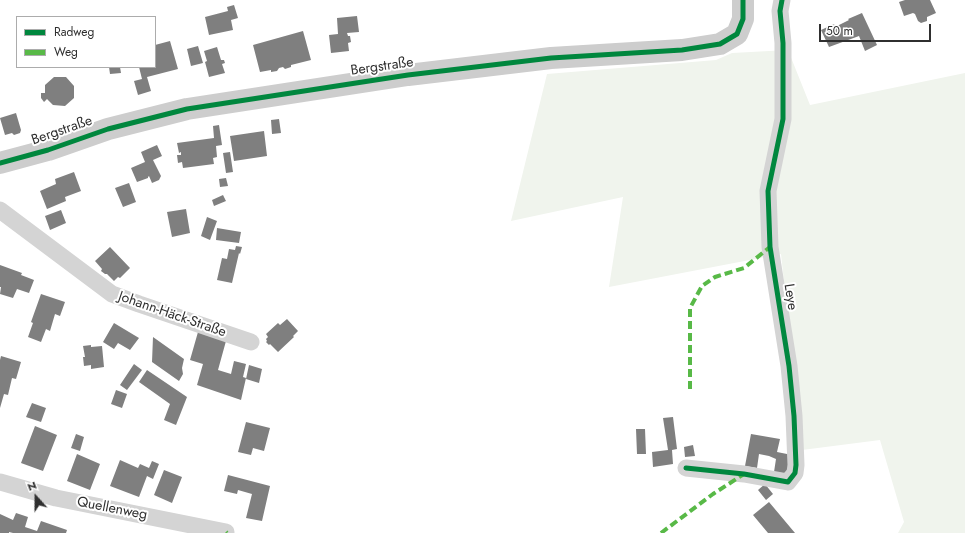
<!DOCTYPE html>
<html>
<head>
<meta charset="utf-8">
<style>
	body { margin:0 }
	#map { position:relative; width:965px; height:533px; overflow:hidden; background:#fff; font-family:Jost,sans-serif }
	canvas { display:block }
	.legend { position:absolute; left:16px; top:16px; width:140px; height:52px; box-sizing:border-box; background:#fff; border:1px solid #acacac; margin:0; padding:5px 7px; list-style:none; font-size:12px; color:#2f2f2f }
	.legend li { display:flex; align-items:center; gap:8px; height:20px }
	.legend b { width:20px; border:1px solid #acacac }
	.north { position:absolute; left:16px; top:477px; width:40px; height:40px; -webkit-text-stroke:3px #fff; paint-order:stroke; rotate:339deg; font-size:11px; font-weight:700; line-height:16px; text-align:center; color:#2f2f2f }
	.north::after { content:''; display:block; margin:auto; width:14px; height:18px; background:#2f2f2f; clip-path:polygon(50% 0,100% 100%,50% 72%,0 100%) }
	.scale { position:absolute; left:819px; top:24px; width:112px; height:18px; box-sizing:border-box; border:2px solid #2f2f2f; border-top:0; padding-left:5px; font-size:12px; line-height:14px; white-space:nowrap; color:#2f2f2f; -webkit-text-stroke:3px #fff; paint-order:stroke }
</style>
</head>
<body>
<div id="map">
<canvas width="965" height="533"></canvas>
<ul class="legend">
<li><b style="height:5px;background:#00873e"></b>Radweg</li>
<li><b style="height:5px;background:#58b947"></b>Weg</li>
</ul>
<div class="north">N</div>
<div class="scale">50 m</div>
</div>
<script>
const ctx = document.querySelector('canvas').getContext('2d');
ctx.lineJoin = 'round';
function fill(path, color) { ctx.fillStyle = color; ctx.fill(path, 'evenodd'); }
const shape = rows => new Path2D(rows.map(r => 'M' + r).join(''));
function trace(path, color, width, dash) { ctx.strokeStyle = color; ctx.lineWidth = width; ctx.lineCap = dash ? 'butt' : 'round'; ctx.setLineDash(dash || []); ctx.stroke(path); }
function write(font, color, halo, rows, align = 'center') {
  ctx.font = font + ' Jost,sans-serif'; ctx.lineWidth = 4; ctx.setLineDash([]); ctx.textBaseline = 'middle'; ctx.strokeStyle = halo; ctx.fillStyle = color; for (const [text, x, y, turn = 0] of rows) {
    ctx.save(); ctx.translate(x, y); ctx.rotate((+turn || 0) * Math.PI / 180); ctx.textAlign = isNaN(turn) ? turn : align; if (halo) ctx.strokeText(text, 0, 0); ctx.fillText(text, 0, 0); ctx.restore();
  }
}
const green = shape([
	[788,50,810,105,965,73,965,533,898,533,904,522,880,440,802,450,781,254,609,287,623,197,511,221,547,74,716,60,732,53]
]);
const building = shape([
	[905,0,930,0,936,13,927,17,927,21,921,23,918,21,915,14,913,13,904,16,899,2],
	[234,5,238,18,231,20,233,30,209,35,205,17,228,11,227,7],
	[862,13,877,45,865,51,859,36,829,47,821,30,834,24,835,27,849,20,848,19],
	[357,16,359,32,347,33,348,36,350,36,351,42,348,43,349,51,331,53,329,35,338,34,337,18],
	[303,31,311,60,291,65,291,67,285,69,283,67,279,68,277,71,271,72,271,70,260,72,253,45],
	[170,41,178,69,147,77,151,91,138,95,134,81,142,79,139,67,155,67,155,56,156,56,155,51,155,45],
	[198,46,203,63,191,66,187,49],
	[217,47,221,60,224,60,225,63,222,64,225,73,209,77,205,62,207,61,204,51],
	[109,67,120,67,121,73,110,74],
	[54,77,66,77,74,86,74,98,65,106,53,105,47,99,44,102,41,98,41,93,45,93,45,85],
	[16,113,21,130,20,133,14,135,12,133,5,135,0,118],
	[279,119,281,133,272,134,271,120],
	[219,125,222,145,216,146,217,157,213,158,214,164,183,168,182,162,178,163,177,155,181,155,181,152,179,153,177,143,214,138,213,126],
	[264,131,267,156,234,161,230,136],
	[157,145,162,156,153,160,161,176,159,180,152,183,149,176,148,177,148,178,137,182,131,168,145,162,141,152],
	[230,152,233,172,226,173,223,153],
	[74,172,81,191,65,197,66,201,47,209,40,191,56,184,55,179],
	[226,178,228,186,220,187,219,179],
	[129,183,136,202,123,207,115,188],
	[223,195,226,201,214,206,212,200],
	[186,209,190,233,172,237,167,212],
	[61,210,66,223,50,230,45,216],
	[207,217,217,221,210,240,201,236],
	[217,228,241,232,239,243,216,240],
	[236,246,242,247,240,254,239,253,232,283,217,280,222,258,227,259,229,249,235,250],
	[110,247,130,268,120,278,118,277,114,281,107,274,105,274,101,271,102,269,95,261],
	[0,265,22,273,21,275,34,280,29,293,17,289,13,298,0,294,1,287,0,287],
	[41,294,65,302,60,316,55,314,50,331,46,329,41,342,28,337,33,323,31,322],
	[287,319,298,331,293,336,294,337,278,352,270,344,269,345,266,342,267,341,266,339,268,337,266,334,278,323,280,325],
	[114,323,139,338,130,350,118,343,114,349,103,342],
	[198,332,226,341,218,370,231,374,234,361,246,364,243,377,246,378,241,400,197,385,203,364,190,360],
	[153,337,184,359,182,368,183,374,179,381,152,362],
	[91,345,91,347,102,346,104,367,91,369,91,365,84,366,83,357,85,357,83,346],
	[1,356,21,362,16,379,12,378,8,395,4,394,0,408,0,360],
	[134,364,142,370,127,390,120,385],
	[249,365,262,369,259,383,246,379],
	[147,370,187,397,176,425,164,420,170,404,139,382],
	[116,390,127,394,122,408,111,404],
	[32,403,46,408,41,422,26,417],
	[673,417,677,449,672,450,673,464,653,467,652,452,668,450,663,418],
	[246,422,270,428,264,451,253,448,251,455,238,452],
	[35,426,57,435,43,471,21,463],
	[636,429,645,429,646,454,637,454],
	[76,434,84,437,80,451,71,448],
	[751,434,780,439,777,452,792,455,788,474,774,472,776,459,769,456,759,454,757,468,745,466],
	[693,445,695,456,685,457,684,447],
	[77,454,100,464,90,490,67,481],
	[120,460,138,468,140,464,149,468,152,461,159,464,153,479,147,476,139,497,110,486],
	[164,470,182,477,172,503,154,495],
	[228,475,270,486,262,521,246,518,252,494,238,490,237,494,224,491],
	[765,484,773,494,766,500,758,490],
	[769,502,795,533,768,533,753,515],
	[16,513,28,517,25,527,37,531,41,521,67,530,66,533,13,533,9,532,9,533,0,533,0,514,13,520]
]);
const street = shape([
	[0,210,112,294,139,304,251,342],
	[686,468,744,474,788,482,795,473,796,465,794,416,789,366,770,247,768,191,783,119,783,43,780,11,782,0],
	[0,482,56,498,226,532]
]);
const secondary = shape([
	[0,163,48,150,108,129,187,109,408,75,551,58,682,50,720,44,737,34,743,19,743,0]
]);
const quiet = shape([
	[690,389,690,308,702,286,715,277,744,268,770,247],
	[226,532,227,533],
	[661,533,713,494,744,474]
]);
const cycleway = shape([
	[0,163,48,150,108,129,187,109,408,75,551,58,682,50,720,44,737,34,743,19,743,0],
	[686,468,744,474,788,482,795,473,796,465,794,416,789,366,770,247,768,191,783,119,783,43,780,11,782,0]
]);
const streetNames = [
	["Bergstraße",382,67,-8],
	["Bergstraße",62,131,-19],
	["Leye",790,297,81],
	["Johann-Häck-Straße",172,315,19],
	["Quellenweg",112,509,11]
];
fill(green, '#f0f4ed');
fill(building, '#7f7f7f');
trace(street, '#d4d4d4', 17);
trace(secondary, '#cdcdcd', 22);
trace(quiet, '#58b947', 4, [8, 4]);
trace(cycleway, '#00873e', 5);
write('14px', '#2f2f2f', '#fff', streetNames);
</script>
</body>
</html>
